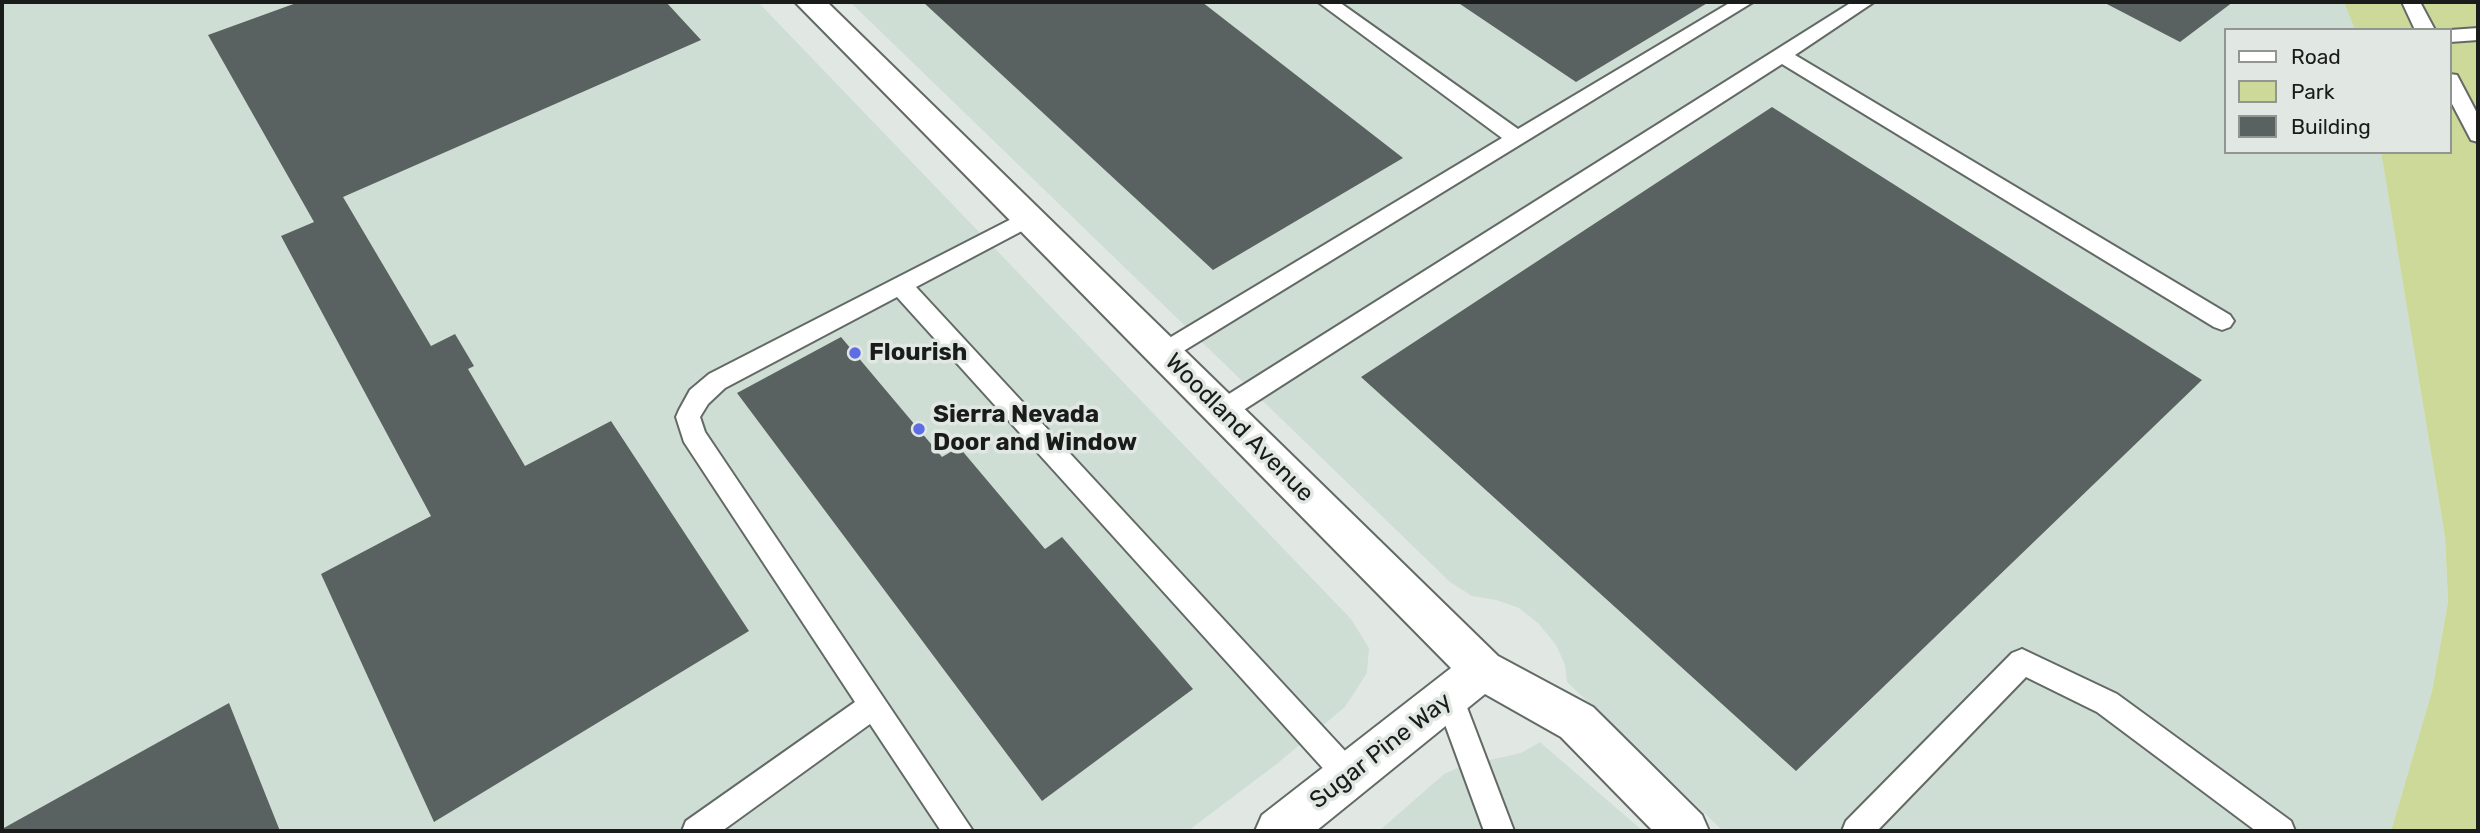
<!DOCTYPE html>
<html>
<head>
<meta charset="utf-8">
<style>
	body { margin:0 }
	#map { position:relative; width:2480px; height:833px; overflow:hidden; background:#e1e8e4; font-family:Rubik,sans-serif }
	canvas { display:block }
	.frame { position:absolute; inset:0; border:4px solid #191c1a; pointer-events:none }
	.legend { position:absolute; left:2224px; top:28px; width:228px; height:126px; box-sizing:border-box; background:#e1e8e4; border:2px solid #919693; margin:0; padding:9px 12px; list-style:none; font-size:21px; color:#191c1a }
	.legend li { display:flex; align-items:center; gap:14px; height:35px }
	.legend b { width:35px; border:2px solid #919693 }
</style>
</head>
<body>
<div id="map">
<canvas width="2480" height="833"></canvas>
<div class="frame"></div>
<ul class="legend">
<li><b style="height:9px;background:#fff"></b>Road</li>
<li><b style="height:19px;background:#cdd999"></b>Park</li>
<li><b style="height:19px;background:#5a6261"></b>Building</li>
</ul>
</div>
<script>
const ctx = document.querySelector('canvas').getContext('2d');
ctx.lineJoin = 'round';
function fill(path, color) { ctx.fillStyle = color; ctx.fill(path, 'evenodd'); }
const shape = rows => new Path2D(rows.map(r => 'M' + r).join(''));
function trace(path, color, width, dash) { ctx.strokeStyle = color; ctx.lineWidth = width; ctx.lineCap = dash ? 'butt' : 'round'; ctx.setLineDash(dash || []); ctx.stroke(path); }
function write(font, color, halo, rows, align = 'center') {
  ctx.font = font + ' Rubik,sans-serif'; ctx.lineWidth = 7; ctx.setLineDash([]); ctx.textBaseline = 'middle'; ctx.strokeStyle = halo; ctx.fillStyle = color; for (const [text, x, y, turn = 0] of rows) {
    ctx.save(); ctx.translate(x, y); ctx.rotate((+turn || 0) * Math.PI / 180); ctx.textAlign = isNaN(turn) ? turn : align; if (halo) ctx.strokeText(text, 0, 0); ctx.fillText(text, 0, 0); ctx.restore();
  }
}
const built = shape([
	[2,2,758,2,1351,619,1369,648,1367,673,1345,707,1278,763,1188,831,2,831],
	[850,2,2344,2,2355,30,2226,30,2226,152,2381,152,2445,537,2448,602,2432,691,2391,831,1723,831,1567,682,1565,665,1556,645,1538,623,1519,608,1496,600,1472,596,1450,582],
	[1540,742,1643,831,1379,831,1444,774,1462,766,1521,753]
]);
const green = shape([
	[2344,2,2478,2,2478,831,2391,831,2432,691,2448,602,2445,537,2381,152,2450,152,2450,30,2355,30]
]);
const building = shape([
	[299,2,666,2,701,40,343,197,431,346,455,334,474,366,468,369,525,466,611,421,749,631,434,822,321,574,431,516,281,236,314,222,208,35],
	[923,2,1202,2,1403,158,1213,270],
	[1457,2,1709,2,1576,82],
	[2103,2,2233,2,2180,42],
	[1772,107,2202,380,1796,771,1361,377],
	[841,337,942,457,959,447,1045,549,1062,537,1193,689,1042,801,737,393],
	[229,703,280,831,2,831,2,829]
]);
const lane = shape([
	[1318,2,1339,2,1518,129,1731,2,1753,2,1172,358,1164,361,1156,358,1152,352,1156,346,1502,138,1318,2],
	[1852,2,1874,2,1795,55,2230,315,2234,321,2230,327,2222,330,2214,327,1782,64,1231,418,1222,421,1213,418,1210,411,1213,404,1852,2],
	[2402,2,2420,2,2435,30,2415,30,2402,2],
	[2478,28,2478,40,2450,42,2450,30,2478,28],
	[2450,74,2457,75,2478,115,2478,142,2471,140,2450,100,2450,74],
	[1029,210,1037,213,1040,218,1037,223,916,287,1359,766,1364,776,1359,786,1349,790,1339,786,897,297,725,388,708,404,700,417,705,432,973,831,941,831,870,724,722,831,682,831,686,821,855,702,684,442,676,417,679,410,690,390,709,374,1029,210],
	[2022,649,2117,694,2291,821,2295,831,2256,831,2097,712,2026,677,1877,831,1842,831,1846,821,2012,653,2022,649],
	[1449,684,1459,688,1463,697,1514,831,1484,831,1435,697,1439,688,1449,684]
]);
const street = shape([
	[795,2,827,2,1498,656,1593,707,1702,815,1709,831,1653,831,1561,737,1485,694,1316,831,1255,831,1262,815,1451,668,795,2]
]);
const markers = [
	[855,353,7,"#5d6ee5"],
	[919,429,7,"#5d6ee5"]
];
const poiNames = [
	["Flourish",869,353],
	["Sierra Nevada",933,415],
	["Door and Window",933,443]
];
const streetNames = [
	["Woodland Avenue",1239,428,45],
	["Sugar Pine Way",1381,751,-38]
];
fill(built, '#cfded5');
fill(green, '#cdd999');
fill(building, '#5a6261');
trace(lane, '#636a66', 4);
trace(street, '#636a66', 4);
fill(lane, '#fff');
fill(street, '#fff');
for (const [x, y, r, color] of markers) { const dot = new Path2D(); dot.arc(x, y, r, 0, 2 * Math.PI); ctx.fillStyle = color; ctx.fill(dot); trace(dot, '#e1e8e4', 2.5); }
write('bold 24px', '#191c1a', '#e1e8e4', poiNames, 'left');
write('24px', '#191c1a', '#e1e8e4', streetNames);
</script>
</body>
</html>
